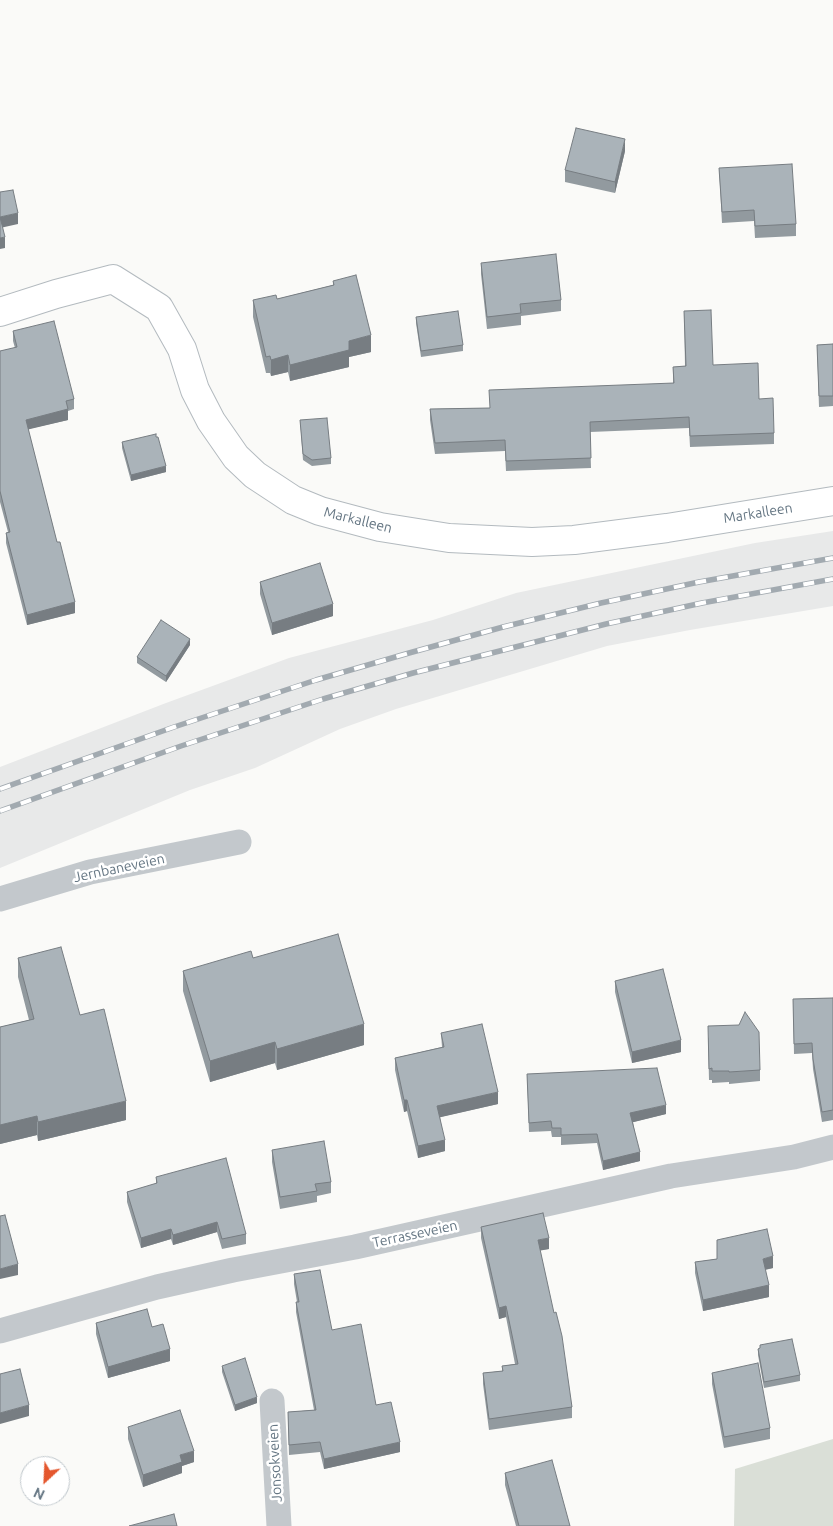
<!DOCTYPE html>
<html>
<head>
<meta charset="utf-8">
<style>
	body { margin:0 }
	#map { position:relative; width:833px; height:1526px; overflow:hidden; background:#fafaf8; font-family:Ubuntu,sans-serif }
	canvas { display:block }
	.north { position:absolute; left:20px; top:1456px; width:50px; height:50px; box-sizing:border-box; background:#fff; border:1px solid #c1c8cd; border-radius:50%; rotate:205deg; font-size:14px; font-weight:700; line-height:20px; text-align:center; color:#657683 }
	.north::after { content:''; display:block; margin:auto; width:18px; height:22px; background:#e4572e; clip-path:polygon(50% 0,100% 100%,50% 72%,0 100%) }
</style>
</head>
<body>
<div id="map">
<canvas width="833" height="1526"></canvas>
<div class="north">N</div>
</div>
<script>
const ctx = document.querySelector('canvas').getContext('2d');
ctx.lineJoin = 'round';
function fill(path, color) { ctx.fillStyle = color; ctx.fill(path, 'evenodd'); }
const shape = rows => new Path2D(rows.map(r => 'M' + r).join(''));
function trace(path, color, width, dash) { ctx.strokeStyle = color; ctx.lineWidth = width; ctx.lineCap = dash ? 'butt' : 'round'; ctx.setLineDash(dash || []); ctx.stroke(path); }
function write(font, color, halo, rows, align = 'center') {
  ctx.font = font + ' Ubuntu,sans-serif'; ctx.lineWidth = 5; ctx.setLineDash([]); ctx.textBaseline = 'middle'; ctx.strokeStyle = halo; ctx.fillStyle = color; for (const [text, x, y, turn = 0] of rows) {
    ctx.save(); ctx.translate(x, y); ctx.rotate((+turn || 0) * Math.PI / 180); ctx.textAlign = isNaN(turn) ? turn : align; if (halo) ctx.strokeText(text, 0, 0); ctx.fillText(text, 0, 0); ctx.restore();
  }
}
const built = shape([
	[833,531,833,606,690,630,607,646,396,709,340,729,255,768,190,790,0,868,0,767,166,703,289,658,433,620,516,593,755,543]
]);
const green = shape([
	[833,1439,833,1526,734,1526,735,1469]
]);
const street = shape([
	[0,899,90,872,239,842],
	[0,1331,157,1287,233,1270,355,1247,671,1176,794,1157,833,1147],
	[272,1401,279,1526]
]);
const secondary = shape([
	[0,312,56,294,113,279,159,308,182,349,195,390,211,421,236,457,255,475,293,500,320,511,380,527,449,538,532,542,574,540,667,528,833,501]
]);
const rail = shape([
	[0,789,174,727,316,680,409,653,503,627,601,603,699,582,833,558],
	[0,811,181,746,323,699,413,673,606,624,702,603,833,579]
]);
const wall = shape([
	[625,151,615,193,565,182,565,170],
	[719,168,796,224,796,236,755,238,754,221,722,223],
	[481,263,561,300,561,311,521,316,521,325,487,329,481,274],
	[333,281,371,352,349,357,349,367,290,381,288,372,271,376,270,373,266,373,253,317,253,300,277,299,333,285],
	[684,311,713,365,759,399,774,433,774,444,690,447,689,428,590,432,591,468,506,471,505,451,435,454,430,420,430,409,489,408,673,383,673,367,685,366],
	[416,317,463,345,463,351,421,357,416,323],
	[13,331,74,399,74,409,68,411,68,420,28,429,75,613,27,625,6,543,6,533,8,532,0,502,0,351,15,348,13,341],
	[833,344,833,406,819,407,817,345],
	[300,420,331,458,331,464,312,466,303,460],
	[122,442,166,472,131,481,122,448],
	[260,582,333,616,272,635,260,594],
	[190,645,166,682,137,663,137,657],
	[18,958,80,1015,126,1120,38,1141,37,1135,0,1144,0,1027,29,1020,18,977],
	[253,958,364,1045,277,1070,275,1063,210,1082,183,991,183,971],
	[615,981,681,1052,632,1063,615,992],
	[833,998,833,1120,822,1122,813,1069,812,1053,794,1054,793,999],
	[739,1025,760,1070,760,1081,729,1084,729,1082,712,1083,712,1080,709,1080,708,1038],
	[441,1033,498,1104,440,1117,445,1151,418,1158,407,1111,404,1112,395,1070,395,1058,442,1047],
	[527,1074,666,1114,633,1122,640,1161,603,1170,597,1143,561,1145,561,1137,552,1137,551,1131,529,1132],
	[272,1150,331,1182,331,1193,317,1196,317,1202,280,1209,272,1162],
	[156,1177,246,1234,246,1244,222,1249,217,1232,173,1245,171,1239,141,1248,127,1202,127,1192,156,1184],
	[481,1227,549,1249,540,1250,572,1407,572,1418,489,1430,483,1384,483,1373,502,1371,502,1366,515,1364,506,1317,499,1319,481,1238],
	[717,1259,773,1268,765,1270,769,1297,703,1311,695,1273,695,1262],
	[294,1274,332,1330,376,1405,400,1452,324,1469,320,1452,289,1455,288,1412,314,1410,296,1312,296,1302,297,1302,294,1284],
	[96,1323,152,1327,170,1361,108,1378,96,1334],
	[760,1345,800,1375,800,1381,764,1388,758,1355,758,1349,760,1348],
	[222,1366,257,1403,235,1411,222,1372],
	[712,1373,770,1428,770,1439,724,1448,712,1384],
	[128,1427,194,1462,182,1466,182,1473,143,1487,128,1439],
	[505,1473,570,1526,516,1526,505,1485]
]);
const shadedWall = shape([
	[625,139,625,151,615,193,615,182],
	[18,213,18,224,0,228,0,217],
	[5,237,5,248,0,249,0,238],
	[371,335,371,352,349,357,349,367,290,381,290,365,349,341],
	[288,355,288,372,271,376,271,360],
	[68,409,68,420,26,430,26,420],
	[166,466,166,472,131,481,131,475],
	[75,602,75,613,27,625,27,615],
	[333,604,333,616,272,635,272,623],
	[190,639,190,645,166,682,166,676],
	[364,1024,364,1045,277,1070,277,1049],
	[681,1040,681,1052,632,1063,632,1052],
	[275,1042,275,1063,210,1082,210,1061],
	[498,1092,498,1104,437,1118,437,1106],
	[404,1100,407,1100,407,1111,404,1112],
	[126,1101,126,1120,38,1141,38,1122],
	[666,1105,666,1114,630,1123,630,1113],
	[37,1116,37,1135,0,1144,0,1125],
	[445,1140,445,1151,418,1158,418,1146],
	[640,1152,640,1161,603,1170,603,1161],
	[217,1222,217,1232,173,1245,173,1235],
	[171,1229,171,1239,141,1248,141,1238],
	[549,1238,549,1249,538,1251,538,1240],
	[773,1256,773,1268,763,1270,763,1259],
	[18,1264,18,1275,0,1279,0,1269],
	[769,1285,769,1297,703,1311,703,1300],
	[506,1306,506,1317,499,1319,499,1308],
	[170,1349,170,1361,108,1378,108,1367],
	[257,1397,257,1403,235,1411,235,1405],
	[29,1405,29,1416,0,1424,0,1413],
	[400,1442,400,1452,324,1469,324,1459],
	[194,1451,194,1462,182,1466,182,1473,143,1487,143,1475,180,1455]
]);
const building = shape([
	[576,128,625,139,615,182,565,170,576,128],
	[792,164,796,224,755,226,754,210,722,212,719,168,792,164],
	[13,190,18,213,0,217,5,237,0,238,0,192,13,190],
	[556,254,561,300,520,304,521,313,487,317,481,263,556,254],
	[356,275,371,335,349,341,349,350,290,365,288,355,271,360,270,356,266,357,253,300,276,295,277,299,334,285,333,281,356,275],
	[711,310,713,365,758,363,759,399,773,398,774,433,690,436,689,417,590,422,591,458,506,461,505,440,435,443,430,409,490,408,489,390,674,383,673,367,686,366,684,311,711,310],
	[458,311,463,345,421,351,416,317,458,311],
	[54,321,74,399,66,401,68,409,26,420,57,542,60,542,75,602,27,615,6,533,10,532,0,491,0,351,17,347,13,331,54,321],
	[833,344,833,396,819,396,817,345,833,344],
	[327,418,331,458,312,460,303,454,300,420,327,418],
	[156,434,156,437,158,437,166,466,131,475,122,442,156,434],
	[320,563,333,604,272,623,260,582,320,563],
	[161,620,190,639,166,676,137,657,161,620],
	[338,934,364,1024,277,1049,275,1042,210,1061,183,971,251,951,253,958,338,934],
	[61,947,80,1015,104,1009,126,1101,38,1122,37,1116,0,1125,0,1027,34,1019,18,958,61,947],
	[663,969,681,1040,632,1052,615,981,663,969],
	[833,998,833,1110,822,1112,813,1059,812,1043,794,1044,793,999,833,998],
	[745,1012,759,1032,760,1070,729,1072,729,1071,712,1071,712,1068,709,1069,708,1026,739,1025,745,1012],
	[482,1024,498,1092,437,1106,445,1140,418,1146,407,1100,404,1100,395,1058,444,1047,441,1033,482,1024],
	[657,1068,666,1105,630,1113,640,1152,603,1161,597,1134,561,1135,561,1128,552,1128,551,1121,529,1123,527,1074,657,1068],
	[324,1141,331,1182,315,1184,317,1191,280,1197,272,1150,324,1141],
	[226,1158,246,1234,222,1239,217,1222,173,1235,171,1229,141,1238,127,1192,157,1183,156,1177,226,1158],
	[543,1213,549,1238,538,1240,554,1313,556,1312,562,1336,572,1407,489,1419,483,1373,503,1371,502,1366,518,1364,506,1306,499,1308,481,1227,543,1213],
	[5,1215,18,1264,0,1269,0,1216,5,1215],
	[767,1229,773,1256,763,1259,769,1285,703,1300,695,1262,717,1259,717,1240,767,1229],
	[320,1270,332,1330,361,1324,376,1405,391,1402,400,1442,324,1459,320,1442,289,1445,288,1412,316,1410,296,1302,299,1302,294,1274,320,1270],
	[147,1309,152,1327,163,1324,170,1349,108,1367,96,1323,147,1309],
	[792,1339,800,1375,764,1382,758,1349,760,1348,760,1345,792,1339],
	[245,1358,257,1397,235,1405,222,1366,245,1358],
	[758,1363,770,1428,724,1437,712,1373,758,1363],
	[20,1369,29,1405,0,1413,0,1374,20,1369],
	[180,1410,194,1451,180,1455,182,1462,143,1475,128,1427,180,1410],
	[552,1460,570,1526,519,1526,505,1473,552,1460],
	[174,1514,177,1526,129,1526,174,1514]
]);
const streetNames = [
	["Markalleen",758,513,-9],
	["Markalleen",358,520,14],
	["Jernbaneveien",119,868,-12],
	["Terrasseveien",415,1234,-12],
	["Jonsokveien",275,1463,-93]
];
fill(built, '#e8e9e9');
fill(green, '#dadfd7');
trace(secondary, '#b3babf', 30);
trace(street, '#c3c8cc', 25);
trace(secondary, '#fff', 28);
trace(rail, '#a2aab0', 5.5);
trace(rail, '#fff', 4, [11]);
fill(wall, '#929a9f');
fill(shadedWall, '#777d82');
fill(building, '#aab3b9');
trace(building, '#777d82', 1);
write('14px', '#657683', '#fff', streetNames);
</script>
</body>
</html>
